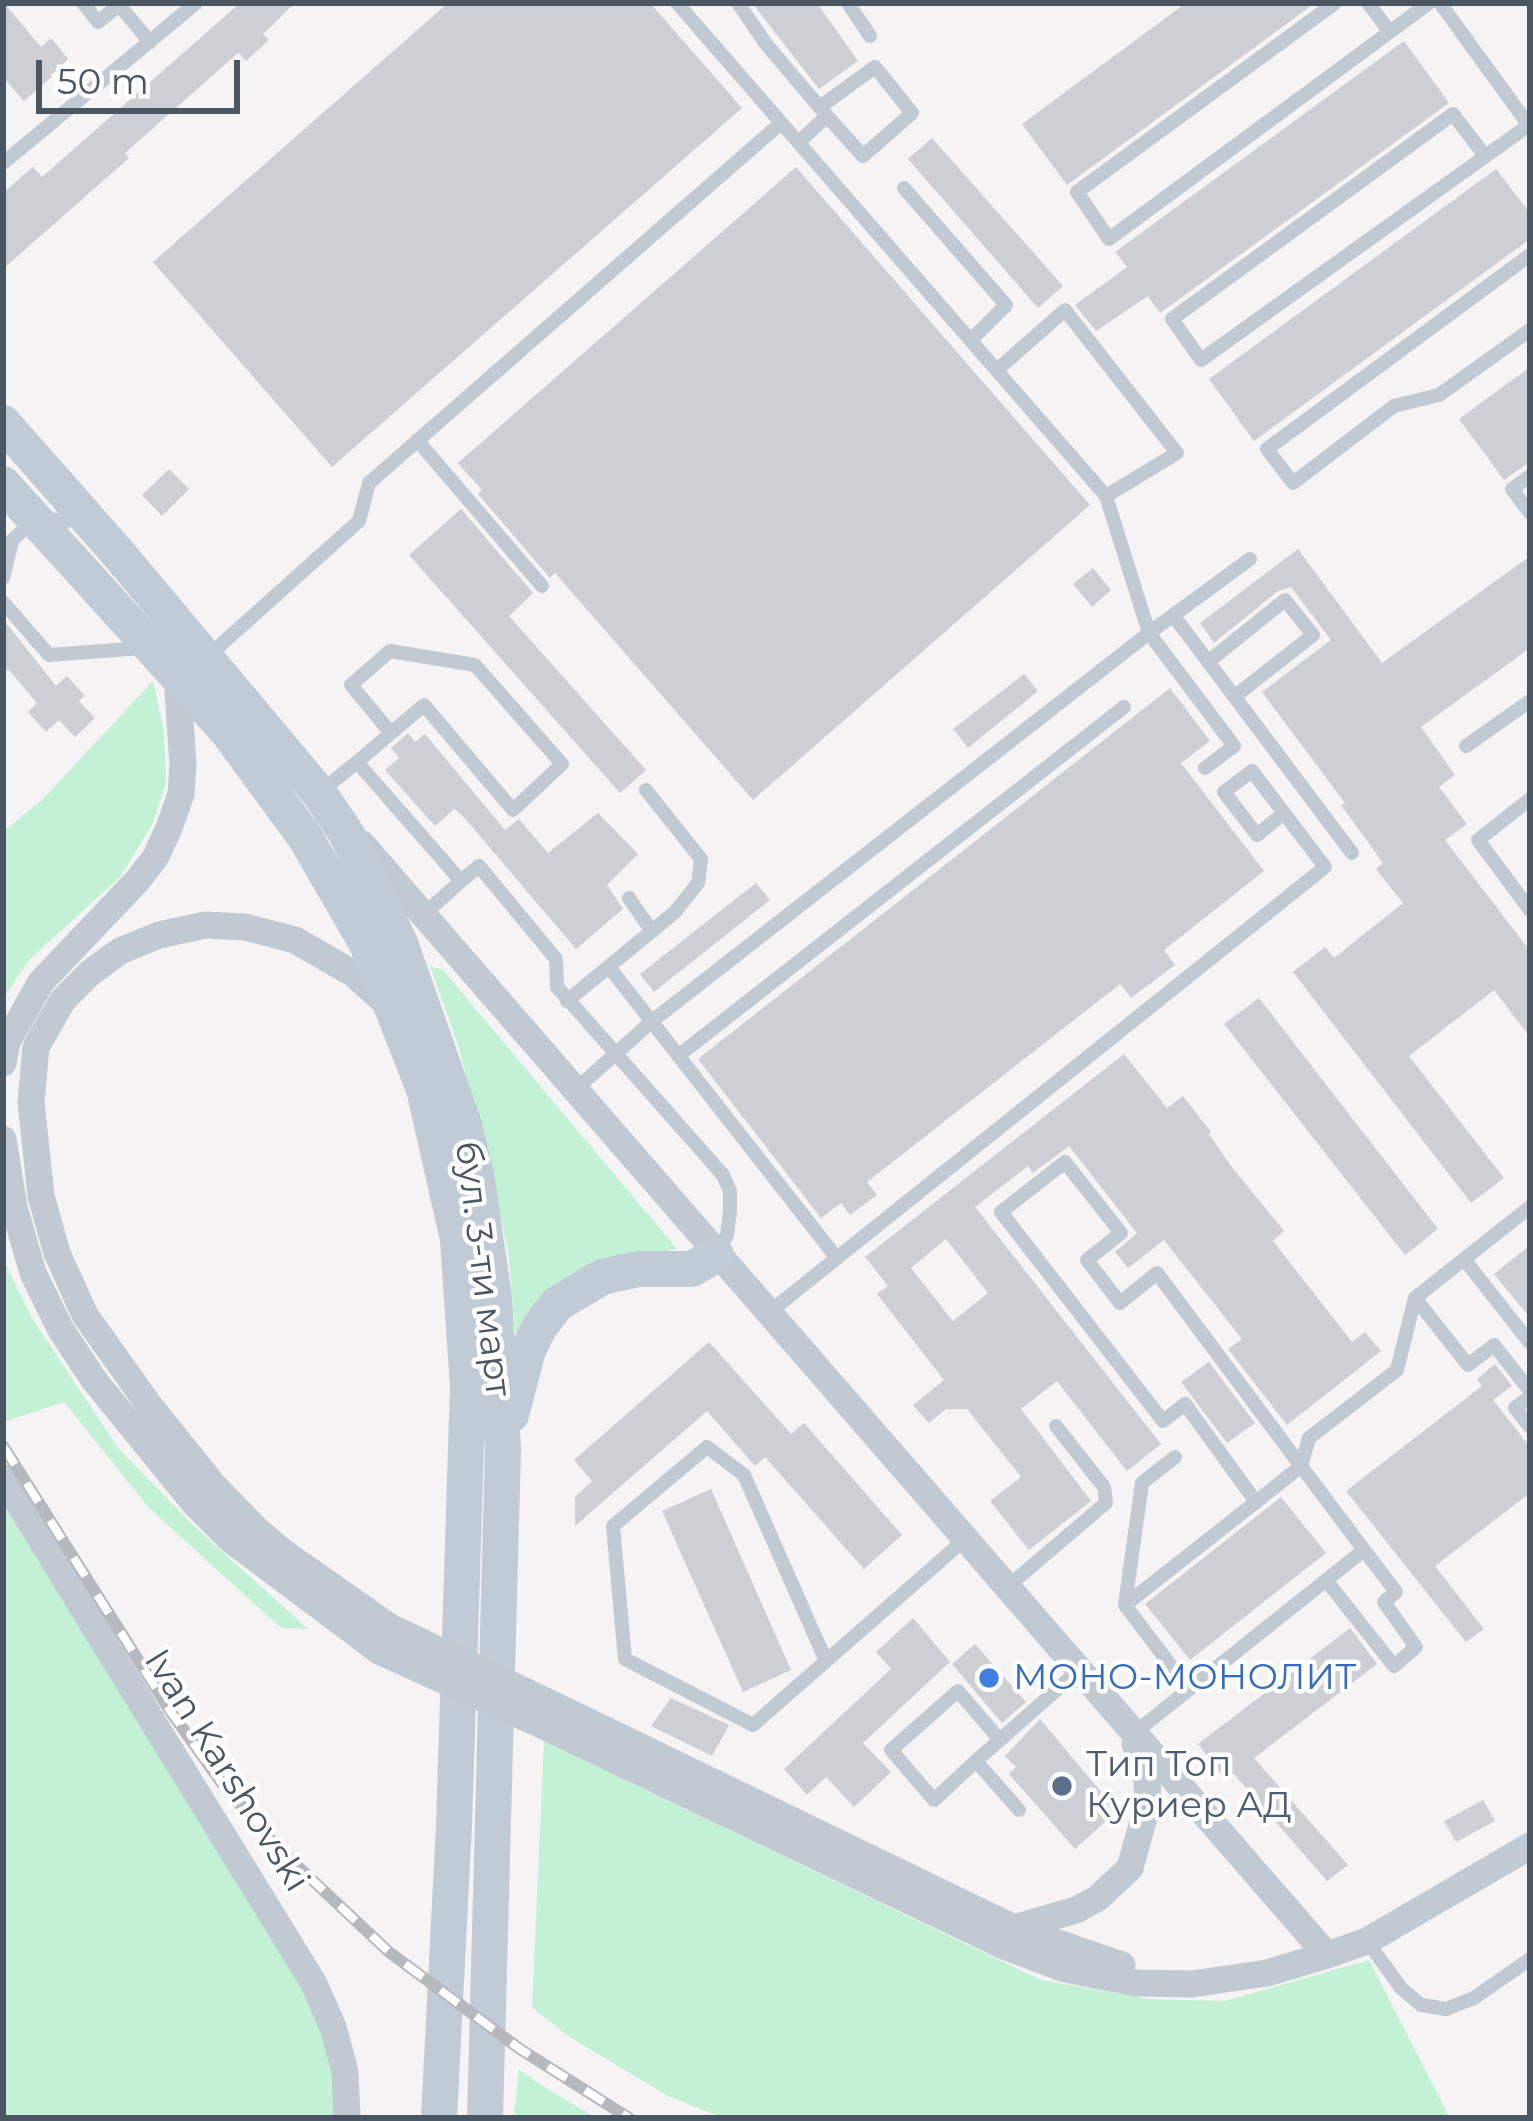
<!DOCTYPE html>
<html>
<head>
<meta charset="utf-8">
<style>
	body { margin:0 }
	#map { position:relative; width:1533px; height:2121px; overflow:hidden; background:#f5f3f3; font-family:Montserrat,sans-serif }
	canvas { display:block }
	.frame { position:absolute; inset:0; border:6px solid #4a5661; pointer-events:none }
	.scale { position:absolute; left:36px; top:60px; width:204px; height:54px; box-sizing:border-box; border:6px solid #4a5661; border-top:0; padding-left:15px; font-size:36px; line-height:42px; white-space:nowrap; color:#4a5661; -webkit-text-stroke:9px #fff; paint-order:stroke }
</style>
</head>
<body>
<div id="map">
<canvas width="1533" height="2121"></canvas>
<div class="frame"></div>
<div class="scale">50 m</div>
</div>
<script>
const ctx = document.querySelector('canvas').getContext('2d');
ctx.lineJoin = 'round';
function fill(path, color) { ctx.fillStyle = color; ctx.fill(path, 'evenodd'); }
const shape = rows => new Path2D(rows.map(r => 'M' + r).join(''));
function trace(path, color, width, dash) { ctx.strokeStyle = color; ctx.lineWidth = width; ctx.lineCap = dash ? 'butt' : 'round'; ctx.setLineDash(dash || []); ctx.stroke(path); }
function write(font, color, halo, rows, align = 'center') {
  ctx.font = font + ' Montserrat,sans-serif'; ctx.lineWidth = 9; ctx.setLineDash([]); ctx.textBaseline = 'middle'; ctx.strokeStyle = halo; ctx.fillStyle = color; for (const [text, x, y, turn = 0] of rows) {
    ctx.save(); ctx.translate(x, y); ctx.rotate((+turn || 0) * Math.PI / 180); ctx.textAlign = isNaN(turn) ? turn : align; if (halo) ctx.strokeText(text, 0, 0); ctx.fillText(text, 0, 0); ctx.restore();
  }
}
const green = shape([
	[153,681,164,731,166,783,152,825,121,876,30,959,3,999,3,832,43,799],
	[430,966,443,970,677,1249,609,1261,558,1282,515,1334,509,1257,489,1163,459,1048],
	[3,1259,32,1318,118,1448,193,1525,308,1629,281,1628,149,1508,64,1402,7,1421,3,1415],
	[3,1505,304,1986,323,2030,335,2074,337,2118,3,2118],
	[544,1741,1041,1980,1149,1999,1225,2001,1369,1960,1450,2118,723,2118,668,2096,568,2036,532,2007],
	[519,2069,541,2085,596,2118,514,2118]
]);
const building = shape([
	[4,3,41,47,51,38,70,61,24,101,3,77],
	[240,3,295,3,263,34,269,40,246,61,238,53,125,153,129,158,3,269,3,193,33,167,42,177],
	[448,3,650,3,742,108,332,467,153,262],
	[752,3,817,3,858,61,819,89],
	[1186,3,1315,3,1067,185,1022,124],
	[1404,41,1449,103,1160,313,1148,296,1096,331,1075,305,1127,267,1115,252],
	[932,138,1063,286,1038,308,908,159],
	[796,167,1090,505,753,800,555,573,550,578,478,494,482,490,458,463],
	[1496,169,1530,213,1530,239,1254,441,1209,379],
	[1530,367,1530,462,1504,480,1459,419],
	[169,469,189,489,162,516,142,495],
	[461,509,533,593,509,616,646,770,620,793,409,555],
	[1298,549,1382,663,1530,556,1530,648,1421,727,1455,775,1439,787,1467,824,1445,840,1530,951,1530,1037,1494,990,1409,1056,1504,1178,1471,1203,1293,972,1325,947,1334,958,1403,903,1376,869,1383,863,1341,805,1345,803,1262,692,1331,640,1291,587,1278,591,1214,643,1200,623],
	[1093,568,1111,590,1092,607,1073,584],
	[3,619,56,686,67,676,85,696,79,701,95,718,75,737,59,720,46,732,28,712,37,703,8,669,3,674],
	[1024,674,1038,691,968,748,953,729],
	[1170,688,1210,741,1181,763,1264,871,1164,950,1175,965,1131,998,1120,984,867,1182,877,1195,850,1215,841,1203,821,1218,698,1059],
	[408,733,415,742,425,734,505,830,519,819,548,853,598,813,638,854,607,885,623,909,576,949,462,815,454,809,435,826,385,770,399,758,391,748],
	[756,883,770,900,654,992,640,974],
	[1259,998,1438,1229,1405,1255,1224,1024],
	[1124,1054,1167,1108,1183,1096,1211,1132,1209,1134,1231,1166,1284,1231,1273,1241,1352,1342,1365,1332,1381,1351,1287,1425,1228,1349,1242,1339,1164,1240,1128,1268,1115,1252,1137,1233,1069,1146,1033,1173,1028,1166,975,1207,1161,1444,1127,1471,1057,1381,1021,1409,1091,1501,1029,1550,990,1501,1021,1477,967,1409,946,1409,929,1423,913,1405,944,1380,877,1294,888,1286,865,1257],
	[946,1239,988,1293,953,1321,911,1268],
	[1530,1245,1530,1318,1494,1274],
	[709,1342,791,1434,804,1423,902,1535,864,1569,765,1457,755,1466,707,1411,575,1526,575,1497,592,1481,574,1460],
	[1209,1362,1255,1423,1227,1443,1181,1382],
	[1495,1364,1512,1386,1493,1400,1530,1447,1530,1493,1435,1566,1484,1629,1466,1642,1346,1491,1482,1386,1477,1379],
	[711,1489,791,1670,743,1692,662,1511],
	[1281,1497,1326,1553,1190,1660,1145,1604],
	[913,1618,950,1662,863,1743,891,1772,854,1807,826,1777,807,1795,784,1769,891,1669,876,1652],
	[1350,1628,1377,1664,1254,1758,1348,1865,1327,1881,1234,1774,1226,1780,1198,1744],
	[975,1644,1026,1702,1002,1723,952,1664],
	[671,1698,729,1725,712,1756,651,1726],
	[1040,1719,1117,1811,1075,1849,1009,1774,1016,1767,1005,1756],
	[1483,1800,1495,1821,1456,1842,1444,1821]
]);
const lane = shape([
	[83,3,98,22,119,5],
	[121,3,119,5,150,42],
	[738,3,766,44,827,116,799,142],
	[848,3,870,36],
	[1335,3,1077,192,1109,239,1429,3],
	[1368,3,1390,32],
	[1440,3,1530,127],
	[820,107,875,67,912,113,863,156,827,116],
	[1485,156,1453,114,1172,319,1201,360,1529,125],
	[3,163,196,3],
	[904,188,1006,305,971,340],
	[1530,255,1267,449,1293,483,1394,406,1439,395,1530,330],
	[997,370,1065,310,1177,453,1106,496],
	[417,440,542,586],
	[1530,476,1512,489,1530,513],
	[3,549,35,519,82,521],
	[3,578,12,541],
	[3,602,49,655,142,648],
	[1173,615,1352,853],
	[207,657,359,521,369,483,781,123],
	[1208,662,1285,600,1313,635,1234,697],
	[1466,746,1530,701],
	[357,762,461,881,479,866,556,959,557,987,723,1175,730,1191,730,1211,727,1235,718,1251],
	[1205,768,1234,746,1149,633,1250,559],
	[320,792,357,762,424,705,513,810,562,764,475,665,390,651,351,685,391,733],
	[1530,799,1478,840,1530,910],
	[629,898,651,930],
	[422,916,461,881],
	[609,967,836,1257],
	[567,1001,675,912,698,883,701,859,646,790],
	[678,1056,1124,707],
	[575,1090,651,1022,1149,633,1106,496,677,3],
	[1464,1259,1530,1343],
	[1415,1298,1468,1365,1494,1345,1530,1391],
	[767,1314,1325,867,1252,771,1224,792,1257,835,1284,813],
	[1530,1397,1515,1408,1530,1427],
	[1175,1457,1142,1483,1125,1605,1187,1687],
	[1326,1580,1394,1666,1416,1647,1384,1602,1396,1592,1364,1550],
	[1006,1588,1106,1503,1104,1487,1056,1426],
	[1125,1605,1256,1502,1301,1466,1157,1273,1120,1303,1087,1260,1121,1233,1065,1162,1001,1212,1163,1421,1185,1404,1256,1502],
	[826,1661,744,1475,707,1447,613,1526,625,1659,753,1725,826,1661,922,1577,964,1540],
	[1133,1734,1364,1550,1301,1466,1309,1438,1397,1370,1415,1298,1530,1207],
	[976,1761,934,1800,891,1750,958,1691,1000,1740],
	[1019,1810,976,1761,1078,1671],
	[1367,1941,1401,1988,1421,2005,1446,2009,1474,1998,1530,1959]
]);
const street = shape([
	[362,844,1327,1955],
	[387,1004,354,974,295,940,245,927,205,925,159,935,120,951,90,973,63,1000,36,1047,31,1102,41,1196,57,1253,85,1315,149,1405,214,1486,256,1529,283,1552,390,1627],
	[3,1063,7,1042,41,982,137,881,155,858,169,828,181,794,183,765,177,677],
	[3,1139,14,1207,33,1273,61,1330,94,1380,195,1504,231,1540,379,1651],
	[3,1478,313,1982,333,2027,345,2072,347,2118],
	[560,1708,1014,1928,1122,1965],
	[550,1729,1004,1946,1065,1969,1136,1983,1192,1984,1267,1973,1327,1955,1367,1941,1530,1846],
	[1014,1928,1076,1910,1098,1898,1130,1868,1148,1803,1147,1781,1135,1743]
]);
const secondary = shape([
	[3,423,117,552,319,793,346,833,400,943,464,1125,477,1180,494,1298,503,1448,485,2118],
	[3,484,228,732,305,837,367,944,424,1089,458,1239,468,1386,454,1825,439,2118],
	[511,1415,528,1350,539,1328,557,1304,602,1277,638,1269,692,1269,716,1255]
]);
const rail = shape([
	[3,1446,171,1712,221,1782,275,1845,389,1952,520,2049,629,2118]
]);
const streetBridge = shape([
	[390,1627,560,1708],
	[379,1651,550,1729]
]);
const markers = [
	[989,1678,12,"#3f7fe0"],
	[1062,1786,12,"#5c6f8a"]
];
const streetNames = [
	["бул. 3-ти март",482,1269,83],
	["Ivan Karshovski",226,1771,58]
];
const shopNames = [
	["МОНО-МОНОЛИТ",1013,1678]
];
const serviceNames = [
	["Тип Топ",1086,1765],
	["Куриер АД",1086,1806]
];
fill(green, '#c3f1d5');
fill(building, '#cdcfd5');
trace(lane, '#c1cad2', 14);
trace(street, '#c1cad2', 27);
trace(secondary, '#c1cbd6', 36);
trace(rail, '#b5b8bd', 12);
trace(rail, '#fff', 8, [22]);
trace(streetBridge, '#c1cad2', 27);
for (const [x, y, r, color] of markers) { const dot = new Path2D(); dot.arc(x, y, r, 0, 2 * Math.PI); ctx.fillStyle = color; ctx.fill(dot); trace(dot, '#fff', 4.5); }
write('36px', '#4a5661', '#fff', streetNames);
write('36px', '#366cbe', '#fff', shopNames, 'left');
write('36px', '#4e5e75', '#fff', serviceNames, 'left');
</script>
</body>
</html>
